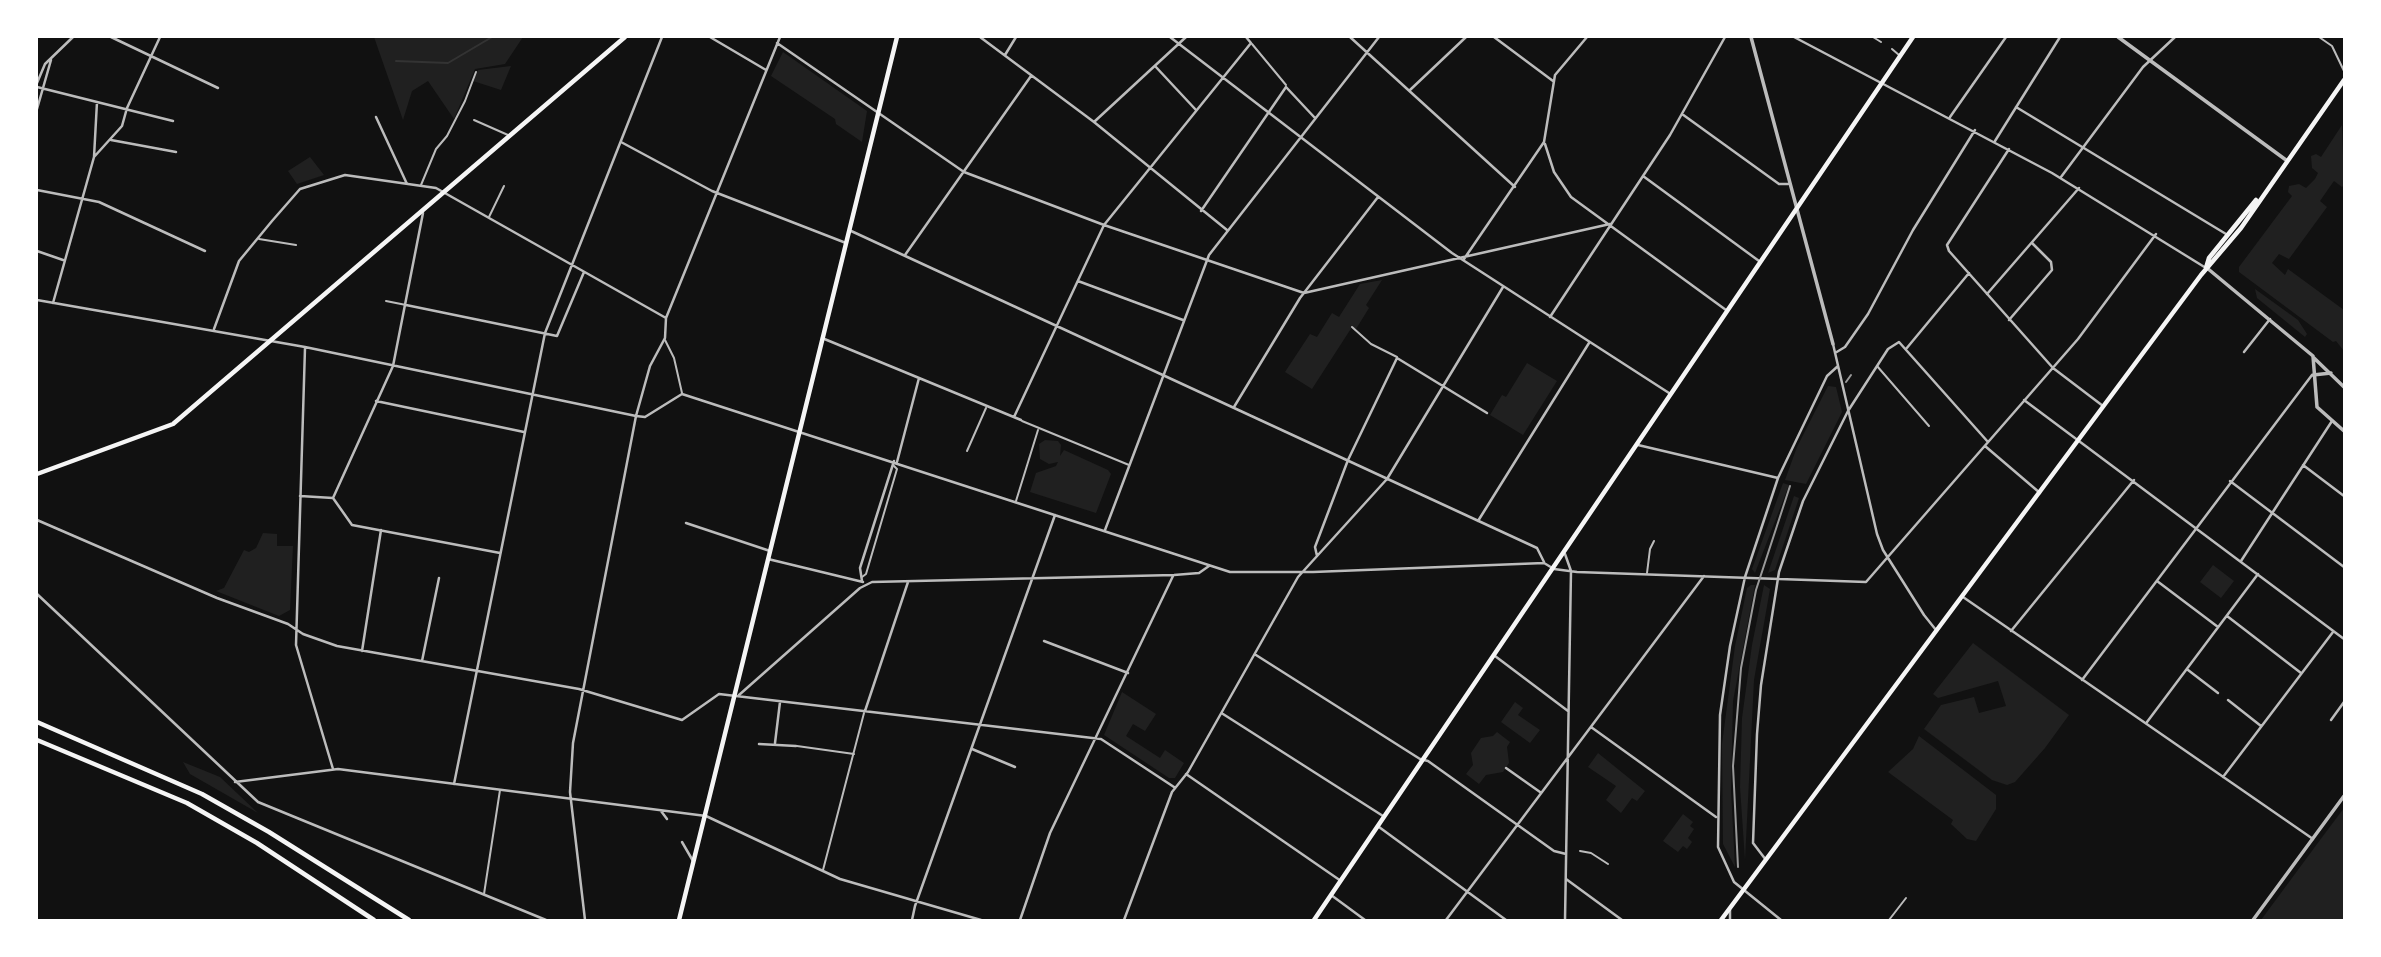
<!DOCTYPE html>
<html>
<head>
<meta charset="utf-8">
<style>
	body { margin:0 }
	#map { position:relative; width:2381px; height:957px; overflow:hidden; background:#111; font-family:Karla,sans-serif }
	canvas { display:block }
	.frame { position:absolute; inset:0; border:38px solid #fff; pointer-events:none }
</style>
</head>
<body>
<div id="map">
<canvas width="2381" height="957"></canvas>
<div class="frame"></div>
</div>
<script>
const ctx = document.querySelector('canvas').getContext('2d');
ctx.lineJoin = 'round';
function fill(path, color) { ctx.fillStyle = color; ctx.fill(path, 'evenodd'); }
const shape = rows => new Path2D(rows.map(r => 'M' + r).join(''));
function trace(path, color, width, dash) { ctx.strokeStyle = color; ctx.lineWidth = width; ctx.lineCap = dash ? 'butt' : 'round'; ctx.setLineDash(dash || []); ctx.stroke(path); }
const green = shape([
	[374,37,523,37,505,64,475,69,454,119,428,81,412,91,403,120],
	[783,52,867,111,862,142,836,124,835,119,771,76],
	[511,66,501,90,473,81,478,70],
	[2342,125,2344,185,2342,187,2334,181,2329,188,2320,201,2327,207,2289,259,2279,254,2272,263,2285,275,2288,269,2344,310,2344,351,2336,341,2333,342,2239,272,2239,267,2292,196,2288,192,2289,186,2299,184,2306,188,2315,179,2318,173,2312,168,2311,156,2316,154,2321,157],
	[310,157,324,175,297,184,288,171],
	[1382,280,1366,305,1369,308,1356,329,1352,327,1312,389,1285,372,1310,334,1317,337,1332,313,1339,317,1360,284],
	[2255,289,2298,320,2307,334,2305,337,2257,298],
	[1527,363,1557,381,1523,435,1490,415,1502,395,1506,397],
	[1828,386,1836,387,1842,412,1806,484,1785,480,1797,447],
	[1045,440,1058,441,1061,445,1060,456,1064,450,1108,470,1111,474,1096,513,1030,492,1036,473,1056,466,1058,462,1049,464,1040,459,1039,444],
	[1783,483,1789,485,1755,573,1752,569],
	[1794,496,1799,498,1775,570,1768,573],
	[263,533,277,534,277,546,293,546,290,610,279,616,216,591,224,588,244,550,249,552,256,548],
	[2213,565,2234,581,2221,598,2200,582],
	[1751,585,1755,585,1733,701,1731,790,1735,867,1723,844,1722,744,1735,646,1747,588],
	[1764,585,1770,589,1754,680,1745,860,1740,787,1742,718,1752,645],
	[1973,643,2069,715,2045,748,2015,782,2007,785,1992,780,1924,729,1941,705,1974,697,1979,713,2006,706,1998,681,1938,698,1933,694],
	[1122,692,1156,714,1145,731,1133,724,1126,736,1160,758,1165,750,1184,763,1175,778,1169,778,1104,735],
	[1515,702,1523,708,1518,715,1540,730,1530,743,1501,722],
	[1497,732,1510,742,1507,747,1509,763,1503,772,1486,775,1479,784,1466,774,1473,765,1471,753,1481,738,1493,736],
	[1919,736,1996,795,1996,809,1976,841,1967,839,1951,824,1953,820,1888,772,1913,749],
	[1598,753,1645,791,1637,801,1632,798,1621,813,1606,800,1616,786,1588,767],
	[183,762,220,777,258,813,190,774],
	[2344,808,2344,920,2261,920,2320,840],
	[1683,814,1693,822,1690,826,1694,829,1688,838,1692,842,1690,845,1687,849,1683,846,1678,852,1663,841]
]);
const stream = shape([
	[396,61,448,63,492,37]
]);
const service = shape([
	[1873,37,1881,42],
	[1892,49,1899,55],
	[474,120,508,135],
	[421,185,436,149,447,136,465,101,476,72],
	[489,217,504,186],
	[259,239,296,245],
	[386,301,406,305],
	[1877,366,1929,426],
	[1647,573,1650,549,1654,541],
	[1580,851,1591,853,1608,864],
	[484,894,500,790],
	[1889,920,1906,898]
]);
const pedestrian = shape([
	[2319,37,2332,46,2344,71],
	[1252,44,1286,85],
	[1352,327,1371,344,1397,357],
	[665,340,674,358,682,393],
	[1022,421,1129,465],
	[967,451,986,408],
	[1016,501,1038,430],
	[862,577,866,574,897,469,893,465],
	[797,746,854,754],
	[823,870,864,713]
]);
const minor = shape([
	[111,37,218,88],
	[710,37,766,70],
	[980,37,1094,122,1227,230],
	[1170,37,1452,253,1669,393],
	[1350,37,1515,187],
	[1494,37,1553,81],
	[1794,37,2052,173,2206,268],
	[777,43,964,172,1104,225,1304,293,1610,224],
	[1005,55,1016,37],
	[1155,66,1196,110],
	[37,83,45,64,73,37],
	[37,87,173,121],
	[1410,90,1466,37],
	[2016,107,2226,234],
	[37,109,51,60],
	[1682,114,1779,184,1788,184],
	[376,117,407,184],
	[1950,117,2006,37],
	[1094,122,1186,37],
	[111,140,176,152],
	[1995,141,2060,37],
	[621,142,712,191,846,243],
	[1545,144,1554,172,1571,197,1726,310],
	[2009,149,1947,245,1949,251,2053,368,2103,406],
	[94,157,122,126,127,108,160,37],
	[1643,176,1759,261],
	[2061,177,2143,67,2175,37],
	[37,190,99,202,205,251],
	[1201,211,1286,87,1315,118],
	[849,230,1537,548,1544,562],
	[37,251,63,260],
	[905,255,1031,76],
	[1464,259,1544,142,1555,75,1587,37],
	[1078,281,1183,320],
	[1987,294,2079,188],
	[37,300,305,347,636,416,645,417,682,394,1230,572,1313,572,1544,563,1554,569,1577,572,1866,582,2078,339,2156,234],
	[53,303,94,157,97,102],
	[406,305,557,336,584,272],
	[1550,317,1670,135,1725,37],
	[2009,320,2052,270,2051,262,2032,243],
	[214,329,239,261,272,221,300,189,345,175,436,188,666,318],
	[822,338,1021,420],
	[1833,344,1877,534,1883,550,1924,615,1936,630],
	[305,348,296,645,333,769],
	[1906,349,1969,273],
	[2244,352,2270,319],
	[1835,353,1845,347,1868,314,1913,230,1975,130],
	[2024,400,2344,639],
	[376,401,524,432],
	[1234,407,1300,298,1378,197],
	[1014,417,1104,225,1251,43,1246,37],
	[1638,445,1778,478],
	[1985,446,2040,493],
	[897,462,919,378],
	[2303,465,2344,496],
	[2230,481,2344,567],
	[300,496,333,498,352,525,500,553],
	[333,498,393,366,423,213],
	[37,520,217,598,288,624,303,634,337,646,579,689,682,720,719,694,1101,739,1174,787],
	[1478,521,1589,343],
	[686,523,770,551],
	[1105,530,1209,255,1379,37],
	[1565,554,1571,571,1565,920],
	[1317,556,1315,547,1348,460,1397,358,1487,413],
	[768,559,863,582],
	[2241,561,2332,421],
	[862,581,860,568,894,461],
	[2157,581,2218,627],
	[37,594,258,802,546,920],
	[1963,597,2313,839],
	[2227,616,2301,673],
	[2011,631,2134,480],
	[1044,641,1128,673],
	[362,651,381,530],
	[1256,655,1420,759,1428,761,1554,851,1566,854],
	[1495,656,1568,711],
	[422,661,439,578],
	[2188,670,2218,693],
	[2082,680,2312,375],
	[739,695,860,588,872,582,1174,575,1199,573,1209,566],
	[2228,700,2261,726],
	[865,711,908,582],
	[1223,714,1383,816],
	[2331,720,2344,702],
	[2147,722,2258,574],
	[1591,727,1716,817],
	[775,743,780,702],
	[759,744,796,746],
	[972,749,1015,767],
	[1506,768,1540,792],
	[1186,774,1341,881],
	[2223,777,2333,632],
	[235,782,338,769,706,816,840,879,981,920],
	[454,784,545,333,662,37],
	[661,811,667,819],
	[1379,827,1506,920],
	[682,842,693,861],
	[1766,860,1753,843,1757,734,1761,685,1779,572,1803,501,1848,411,1888,349,1899,342,1988,442],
	[1566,879,1622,920],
	[1331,895,1365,920],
	[585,920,570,792,573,743,636,416,650,366,665,338,666,318,780,37],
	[912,920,915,906,1055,515],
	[1020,920,1050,833,1173,576],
	[1124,920,1172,792,1188,772,1298,577,1387,479,1503,287],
	[1446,920,1704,576],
	[1730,920,1730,910],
	[1781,920,1734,882,1718,847,1720,715,1730,646,1745,577,1778,478,1827,376,1838,366]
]);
const tertiary = shape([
	[1751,37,1833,344],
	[2118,37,2286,160],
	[2207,268,2313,356,2317,407,2344,431],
	[2313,357,2344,387],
	[2313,375,2331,373],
	[2253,920,2344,796]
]);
const secondary = shape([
	[37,474,173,424,625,37],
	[1314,920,1913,37]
]);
const primary = shape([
	[2206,268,2209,258,2256,200],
	[679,920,897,37],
	[1721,920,2201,275,2241,228,2344,80]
]);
const trunk = shape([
	[37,722,202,794,269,832,409,920],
	[37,740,187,803,257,843,374,920]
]);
const rail = shape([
	[1846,382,1851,375],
	[1738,867,1733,766,1741,668,1756,590,1790,486]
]);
fill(green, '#202020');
trace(stream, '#333', 2);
trace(service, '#bcbcbc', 2);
trace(pedestrian, '#bcbcbc', 2);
trace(minor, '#bcbcbc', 2.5);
trace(tertiary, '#bcbcbc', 3.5);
trace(secondary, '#f5f5f5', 4.5);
trace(primary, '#f5f5f5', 4.5);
trace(trunk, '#f5f5f5', 4.5);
trace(rail, '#9a9a9a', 2);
</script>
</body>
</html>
